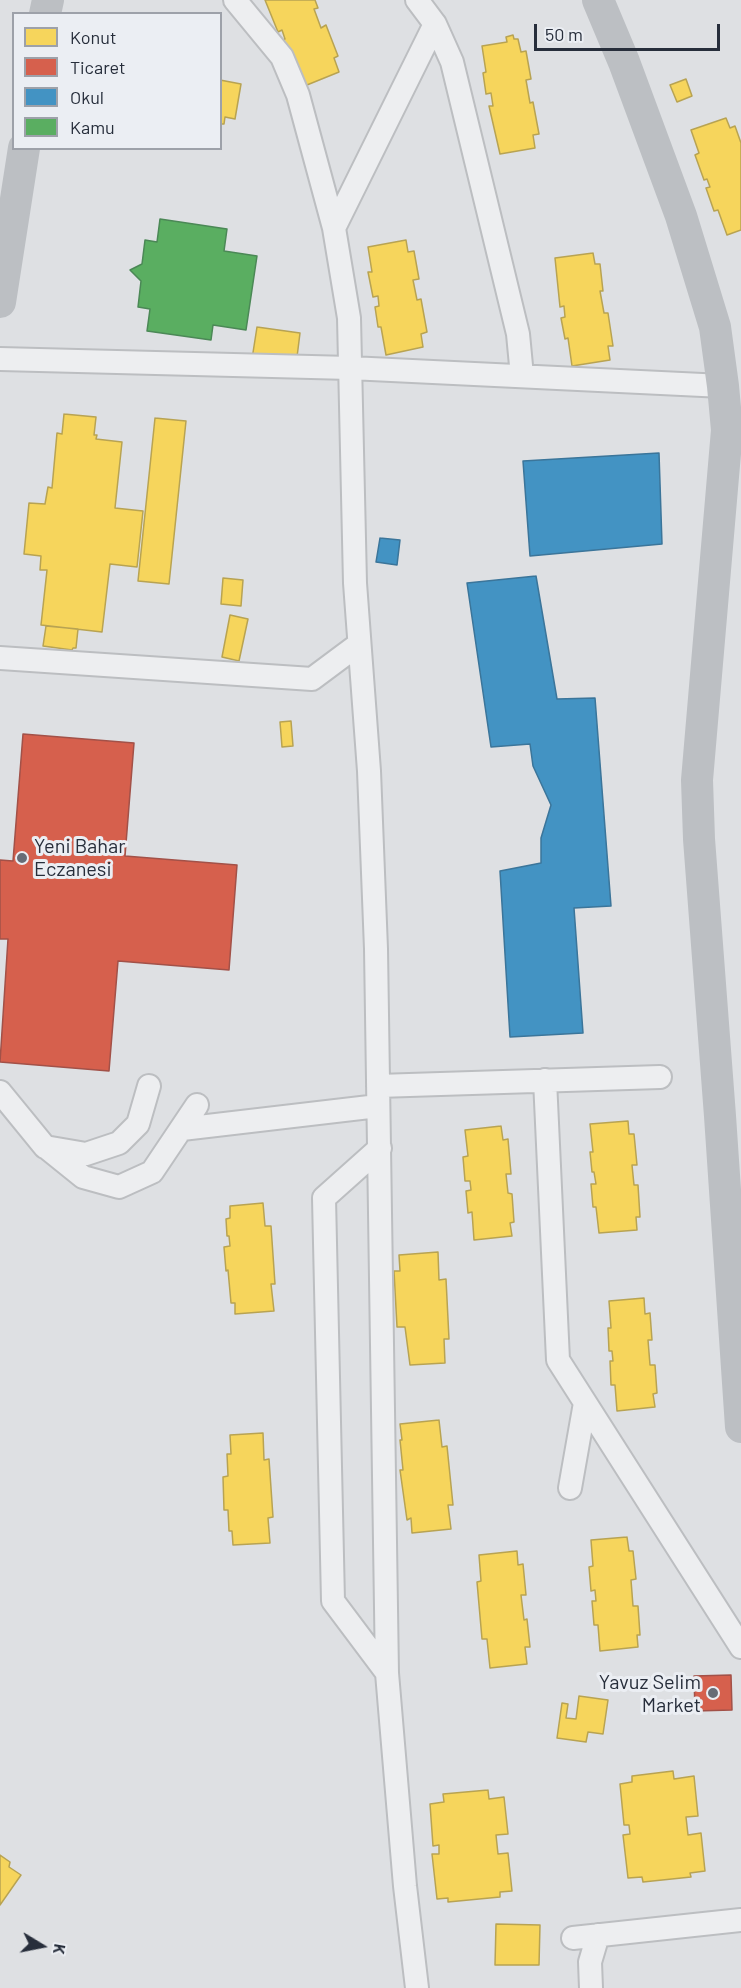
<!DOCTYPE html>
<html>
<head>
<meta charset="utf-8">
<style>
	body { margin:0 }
	#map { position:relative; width:741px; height:1988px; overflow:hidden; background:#dee0e3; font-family:Barlow,sans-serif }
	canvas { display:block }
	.legend { position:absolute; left:12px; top:12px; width:210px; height:138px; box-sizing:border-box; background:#ebeef3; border:2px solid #9da1a9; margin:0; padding:8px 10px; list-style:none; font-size:18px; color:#272e3b }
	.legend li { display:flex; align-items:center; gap:12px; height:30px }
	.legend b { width:30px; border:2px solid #9da1a9 }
	.north { position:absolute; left:12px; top:1916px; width:60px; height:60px; -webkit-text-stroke:4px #ebeef3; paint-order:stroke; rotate:100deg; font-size:16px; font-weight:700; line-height:24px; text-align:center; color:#272e3b }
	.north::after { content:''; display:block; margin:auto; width:21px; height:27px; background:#272e3b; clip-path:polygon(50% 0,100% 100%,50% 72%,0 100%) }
	.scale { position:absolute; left:534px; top:24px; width:186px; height:27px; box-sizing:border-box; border:3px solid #272e3b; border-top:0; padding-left:8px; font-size:18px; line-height:21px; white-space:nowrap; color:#272e3b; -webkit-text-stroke:4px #ebeef3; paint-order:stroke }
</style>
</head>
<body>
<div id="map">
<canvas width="741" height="1988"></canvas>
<ul class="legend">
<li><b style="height:16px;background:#f6d55c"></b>Konut</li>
<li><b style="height:16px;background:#d6604d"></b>Ticaret</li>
<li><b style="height:16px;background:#4393c3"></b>Okul</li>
<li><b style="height:16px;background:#5aae61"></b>Kamu</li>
</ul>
<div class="north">K</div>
<div class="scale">50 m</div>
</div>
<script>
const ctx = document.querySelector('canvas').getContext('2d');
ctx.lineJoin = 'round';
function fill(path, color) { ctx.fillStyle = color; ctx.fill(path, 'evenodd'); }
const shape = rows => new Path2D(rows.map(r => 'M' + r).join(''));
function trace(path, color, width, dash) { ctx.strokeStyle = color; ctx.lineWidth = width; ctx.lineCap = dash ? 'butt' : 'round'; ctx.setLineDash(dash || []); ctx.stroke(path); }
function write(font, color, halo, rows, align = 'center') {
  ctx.font = font + ' Barlow,sans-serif'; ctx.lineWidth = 6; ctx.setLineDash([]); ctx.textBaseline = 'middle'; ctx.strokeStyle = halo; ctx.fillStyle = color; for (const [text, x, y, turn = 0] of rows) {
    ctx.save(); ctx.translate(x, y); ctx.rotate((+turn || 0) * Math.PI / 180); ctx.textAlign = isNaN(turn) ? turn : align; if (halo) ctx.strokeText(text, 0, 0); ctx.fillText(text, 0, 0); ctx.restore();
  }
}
const homes = shape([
	[265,0,315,0,318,8,314,9,321,28,326,25,338,56,334,58,339,72,302,87,281,41,285,39,282,30,278,32,265,0],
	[513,35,514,39,518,39,521,52,526,51,531,79,526,80,530,103,533,102,539,134,533,135,535,148,500,154,489,106,493,106,491,93,486,94,483,73,486,72,482,46,507,42,506,37,513,35],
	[686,79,692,96,677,102,670,85,686,79],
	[220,80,241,84,235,119,225,117,224,124,220,124,220,80],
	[726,118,730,128,735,126,741,143,741,230,727,235,718,210,714,211,706,188,710,187,707,179,704,180,695,155,699,153,691,130,726,118],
	[406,240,408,252,414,251,419,279,413,280,417,300,421,299,427,332,421,334,423,347,386,355,381,327,378,327,375,307,379,306,378,296,373,297,368,272,372,272,368,247,406,240],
	[593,253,595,264,600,264,603,291,600,291,604,313,608,313,613,346,608,346,610,360,572,366,568,338,565,339,561,318,565,317,564,306,560,307,555,258,593,253],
	[257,327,300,333,296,365,252,359,257,327],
	[64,414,96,417,94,435,97,435,96,439,122,442,115,508,143,511,137,567,110,564,102,632,41,625,47,570,40,570,41,556,24,554,29,503,45,504,48,487,52,488,57,433,62,434,64,414],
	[155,418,186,421,169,584,138,581,155,418],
	[223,578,243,580,241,606,221,604,223,578],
	[230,615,248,619,239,661,222,657,230,615],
	[46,626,78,629,76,648,73,648,72,650,43,646,46,626],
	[291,721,293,746,282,747,280,722,291,721],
	[628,1121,629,1134,634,1134,637,1165,632,1165,634,1185,638,1185,640,1217,636,1217,637,1230,599,1233,596,1207,593,1207,591,1184,596,1184,594,1172,592,1172,590,1152,593,1152,590,1124,628,1121],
	[501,1126,503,1140,508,1139,511,1174,506,1174,508,1193,512,1194,514,1222,510,1223,512,1236,474,1240,472,1212,468,1213,466,1191,471,1190,470,1181,465,1181,463,1157,468,1156,465,1130,501,1126],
	[263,1203,265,1226,271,1226,275,1284,271,1284,274,1311,235,1314,235,1303,231,1303,228,1270,226,1271,224,1247,230,1246,229,1236,227,1236,226,1219,230,1218,230,1206,263,1203],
	[438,1252,439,1280,446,1279,449,1339,444,1339,445,1363,410,1365,405,1327,397,1327,394,1271,400,1271,399,1255,438,1252],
	[644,1298,645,1314,650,1313,652,1340,648,1340,650,1365,655,1365,657,1393,653,1394,655,1407,617,1411,615,1385,611,1385,610,1361,613,1361,612,1351,609,1351,608,1328,611,1328,609,1301,644,1298],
	[439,1420,442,1447,447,1446,453,1505,448,1505,451,1529,412,1533,411,1518,407,1520,400,1470,403,1470,400,1440,402,1440,400,1424,439,1420],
	[263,1433,264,1460,269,1459,273,1517,268,1518,270,1543,233,1545,232,1531,229,1531,228,1510,224,1510,223,1477,228,1476,227,1454,231,1454,230,1435,263,1433],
	[627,1537,629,1551,633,1551,636,1579,631,1580,633,1606,638,1606,640,1635,637,1635,638,1647,600,1651,598,1625,594,1625,592,1601,596,1601,595,1590,591,1591,589,1567,593,1566,591,1540,627,1537],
	[517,1551,518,1565,523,1564,526,1595,521,1595,524,1620,527,1619,530,1647,525,1647,527,1664,490,1668,487,1639,482,1639,477,1582,481,1581,479,1555,517,1551],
	[579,1696,608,1700,603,1734,588,1732,586,1742,557,1738,562,1703,568,1704,566,1718,576,1719,579,1696],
	[673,1771,674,1779,694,1776,698,1816,686,1817,688,1835,701,1833,705,1871,690,1873,691,1877,643,1882,642,1877,628,1878,623,1835,630,1834,629,1825,624,1825,620,1784,632,1782,632,1776,673,1771],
	[488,1790,489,1799,504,1797,508,1834,496,1835,498,1854,508,1853,512,1891,500,1892,500,1897,448,1902,448,1898,437,1899,432,1854,439,1854,439,1845,433,1846,430,1804,444,1802,443,1794,488,1790],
	[0,1855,10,1862,9,1867,21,1875,0,1905,0,1855],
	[496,1924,540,1925,539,1965,495,1965,496,1924]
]);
const shops = shape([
	[23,734,134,743,125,856,237,865,229,970,118,961,109,1071,0,1062,8,939,0,939,0,860,13,861,23,734],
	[731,1675,732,1710,695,1711,694,1676,731,1675]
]);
const schools = shape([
	[659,453,662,544,530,556,523,461,659,453],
	[380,538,400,540,397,565,376,562,380,538],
	[536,576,557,699,595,698,611,906,574,908,583,1033,510,1037,500,871,541,863,541,838,551,805,533,766,530,744,491,747,467,583,536,576]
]);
const public = shape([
	[160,219,227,229,224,251,257,256,246,330,213,325,211,340,147,331,150,309,138,307,141,281,130,270,142,264,145,240,157,242,160,219]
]);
const street = shape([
	[235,0,282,57,298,95,334,228,349,318,355,583,369,771,376,949,387,1673,405,1886,417,1988],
	[417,0,435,24,452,62,518,334,522,376],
	[334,228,435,24],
	[0,359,350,368,723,386],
	[0,658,312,679,359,644],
	[545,1080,558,1360,741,1647],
	[378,1086,660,1077],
	[0,1092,45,1147,86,1154,119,1143,138,1124,149,1086],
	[182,1129,378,1106],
	[47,1148,83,1177,119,1187,152,1172,197,1105],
	[380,1148,324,1198,333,1601,387,1673],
	[570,1488,585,1403],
	[573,1938,741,1920],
	[591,1988,590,1962,598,1935]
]);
const secondary = shape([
	[598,0,624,62,681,216,715,327,723,386,727,430,697,780,699,839,720,1116,741,1427],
	[45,14,48,0],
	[0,302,24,148]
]);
const markers = [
	[22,858,6,"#676c76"],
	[713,1693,6,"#676c76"]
];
const poiNames = [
	["Yeni Bahar",34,846],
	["Eczanesi",34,869],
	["Yavuz Selim",701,1682,"right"],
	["Market",701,1705,"right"]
];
fill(homes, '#f6d55c');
trace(homes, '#b8a352', 1.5);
fill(shops, '#d6604d');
trace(shops, '#a25148', 1.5);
fill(schools, '#4393c3');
trace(schools, '#3b759a', 1.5);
fill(public, '#5aae61');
trace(public, '#4b8856', 1.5);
trace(street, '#bcbec1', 26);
trace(street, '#edeef0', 22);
trace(secondary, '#bcbfc3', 32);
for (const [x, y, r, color] of markers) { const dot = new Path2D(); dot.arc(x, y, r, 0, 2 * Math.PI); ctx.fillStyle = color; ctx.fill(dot); trace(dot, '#ebeef3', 2); }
write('20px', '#272e3b', '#ebeef3', poiNames, 'left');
</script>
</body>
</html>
